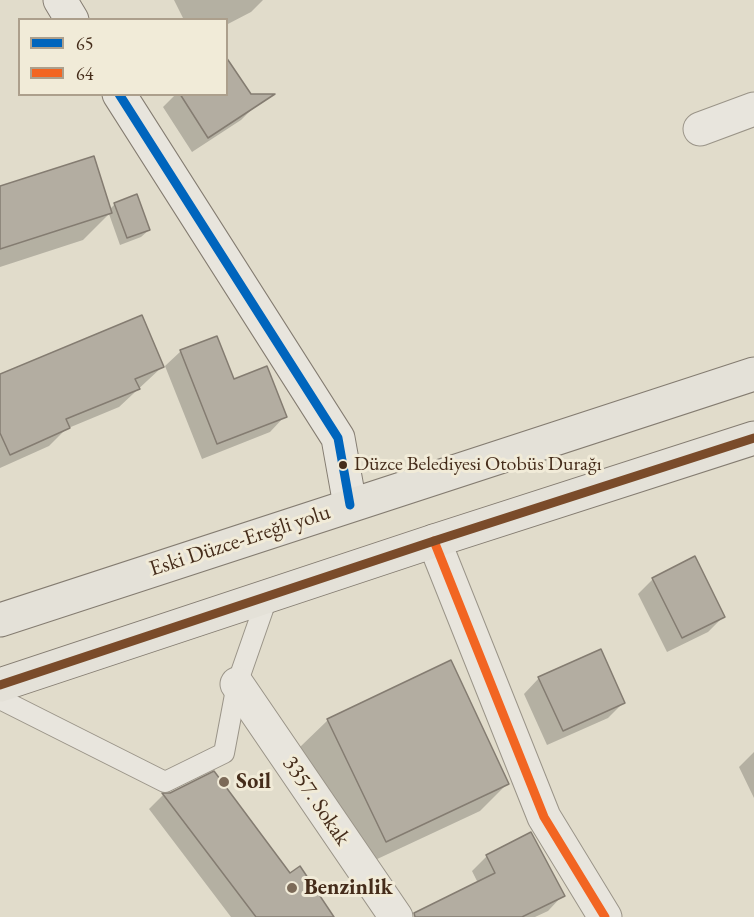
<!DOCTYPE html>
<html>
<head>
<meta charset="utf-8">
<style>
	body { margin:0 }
	#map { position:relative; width:754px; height:917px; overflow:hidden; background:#e1dccb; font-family:"EB Garamond",serif }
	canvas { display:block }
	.legend { position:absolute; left:18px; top:18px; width:210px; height:78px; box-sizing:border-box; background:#f1ebd8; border:2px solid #ac9f8c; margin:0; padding:8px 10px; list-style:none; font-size:18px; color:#452c1a }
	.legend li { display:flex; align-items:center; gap:12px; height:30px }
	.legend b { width:30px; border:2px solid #ac9f8c }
</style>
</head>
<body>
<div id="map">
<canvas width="754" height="917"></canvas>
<ul class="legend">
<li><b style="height:8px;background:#0065bd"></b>65</li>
<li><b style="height:8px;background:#f26522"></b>64</li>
</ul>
</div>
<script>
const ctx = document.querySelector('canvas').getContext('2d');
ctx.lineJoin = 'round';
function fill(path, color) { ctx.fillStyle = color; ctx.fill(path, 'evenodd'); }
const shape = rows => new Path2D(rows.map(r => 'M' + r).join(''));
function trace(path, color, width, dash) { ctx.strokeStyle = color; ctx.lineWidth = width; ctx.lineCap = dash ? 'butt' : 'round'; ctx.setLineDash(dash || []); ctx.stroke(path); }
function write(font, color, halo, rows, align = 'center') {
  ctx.font = font + ' "EB Garamond",serif'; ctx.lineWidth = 6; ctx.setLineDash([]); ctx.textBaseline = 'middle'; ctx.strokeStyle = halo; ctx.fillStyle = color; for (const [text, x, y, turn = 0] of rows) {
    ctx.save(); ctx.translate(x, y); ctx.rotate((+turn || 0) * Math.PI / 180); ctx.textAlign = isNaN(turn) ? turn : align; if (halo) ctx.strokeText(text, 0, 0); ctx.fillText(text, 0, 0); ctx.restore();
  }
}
const shadow = shape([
	[174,0,263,0,251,12,226,25,226,20,184,20],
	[176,94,226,94,256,105,241,120,192,152,163,107],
	[0,188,110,209,115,204,149,230,141,237,120,245,109,214,83,240,0,267],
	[181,351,285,416,270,432,202,459,165,366],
	[162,367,119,407,66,429,49,446,0,468,0,376],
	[653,579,723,617,708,632,667,652,638,594],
	[539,678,624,702,608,718,547,745,524,694],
	[328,720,508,783,480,811,358,868,300,747],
	[754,752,754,798,739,767],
	[171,794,290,876,323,917,231,917,149,809,163,795],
	[487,856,563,895,548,911,535,917,424,917,478,883,472,871]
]);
const building = shape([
	[226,57,251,94,275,94,208,138,180,94,226,94,226,57],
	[94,156,112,213,0,249,0,186,94,156],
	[137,194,150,230,127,238,114,203,137,194],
	[142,315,164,367,135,379,140,389,66,419,70,428,10,455,0,433,0,374,142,315],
	[217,336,234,379,267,366,287,417,217,444,180,350,217,336],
	[695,556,725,617,682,638,652,578,695,556],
	[601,649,625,703,563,731,538,677,601,649],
	[451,660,509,784,386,842,327,719,451,660],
	[214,771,290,873,300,866,334,917,256,917,162,793,170,793,214,771],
	[531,832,565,896,522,917,415,917,414,913,495,873,486,855,531,832]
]);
const lane = shape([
	[0,699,165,782,224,753,237,684,267,598]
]);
const street = shape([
	[700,129,754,109],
	[434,541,544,817,605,917],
	[237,684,396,917]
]);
const secondary = shape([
	[60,0,72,20],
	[119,94,338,438,350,505]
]);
const primary = shape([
	[0,620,754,374],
	[0,685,434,541,754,438]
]);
const bus1 = shape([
	[119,94,338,438,350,505]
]);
const bus2 = shape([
	[434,541,544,817,605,917]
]);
const bus3 = shape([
	[0,685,434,541,754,438]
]);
const markers = [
	[343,465,5,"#452c1a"],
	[224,782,6,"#7c6a58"],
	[292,888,6,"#7c6a58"]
];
const busNames = [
	["Düzce Belediyesi Otobüs Durağı",354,465]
];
const streetNames = [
	["Eski Düzce-Ereğli yolu",240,541,-18],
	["3357. Sokak",316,801,56]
];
const poiNames = [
	["Soil",236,782],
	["Benzinlik",304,888]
];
fill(shadow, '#0003');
fill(building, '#b3ada1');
trace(building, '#847c71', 1.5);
trace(lane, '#9a9488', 22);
trace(street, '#9a9488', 35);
trace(secondary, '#847c71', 35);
trace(primary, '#847c71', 35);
trace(lane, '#e8e5dd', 20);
trace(street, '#e8e5dd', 33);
trace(secondary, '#e8e5dd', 33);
trace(primary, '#e4e1d8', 33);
trace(bus1, '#0065bd', 9);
trace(bus2, '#f26522', 9);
trace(bus3, '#7a4b2a', 9);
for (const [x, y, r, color] of markers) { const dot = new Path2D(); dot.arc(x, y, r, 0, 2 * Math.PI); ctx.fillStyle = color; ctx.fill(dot); trace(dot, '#f1ebd8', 2); }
write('20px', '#452c1a', '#f1ebd8', busNames, 'left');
write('22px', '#452c1a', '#f1ebd8', streetNames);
write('bold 22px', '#452c1a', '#f1ebd8', poiNames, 'left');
</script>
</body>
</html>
